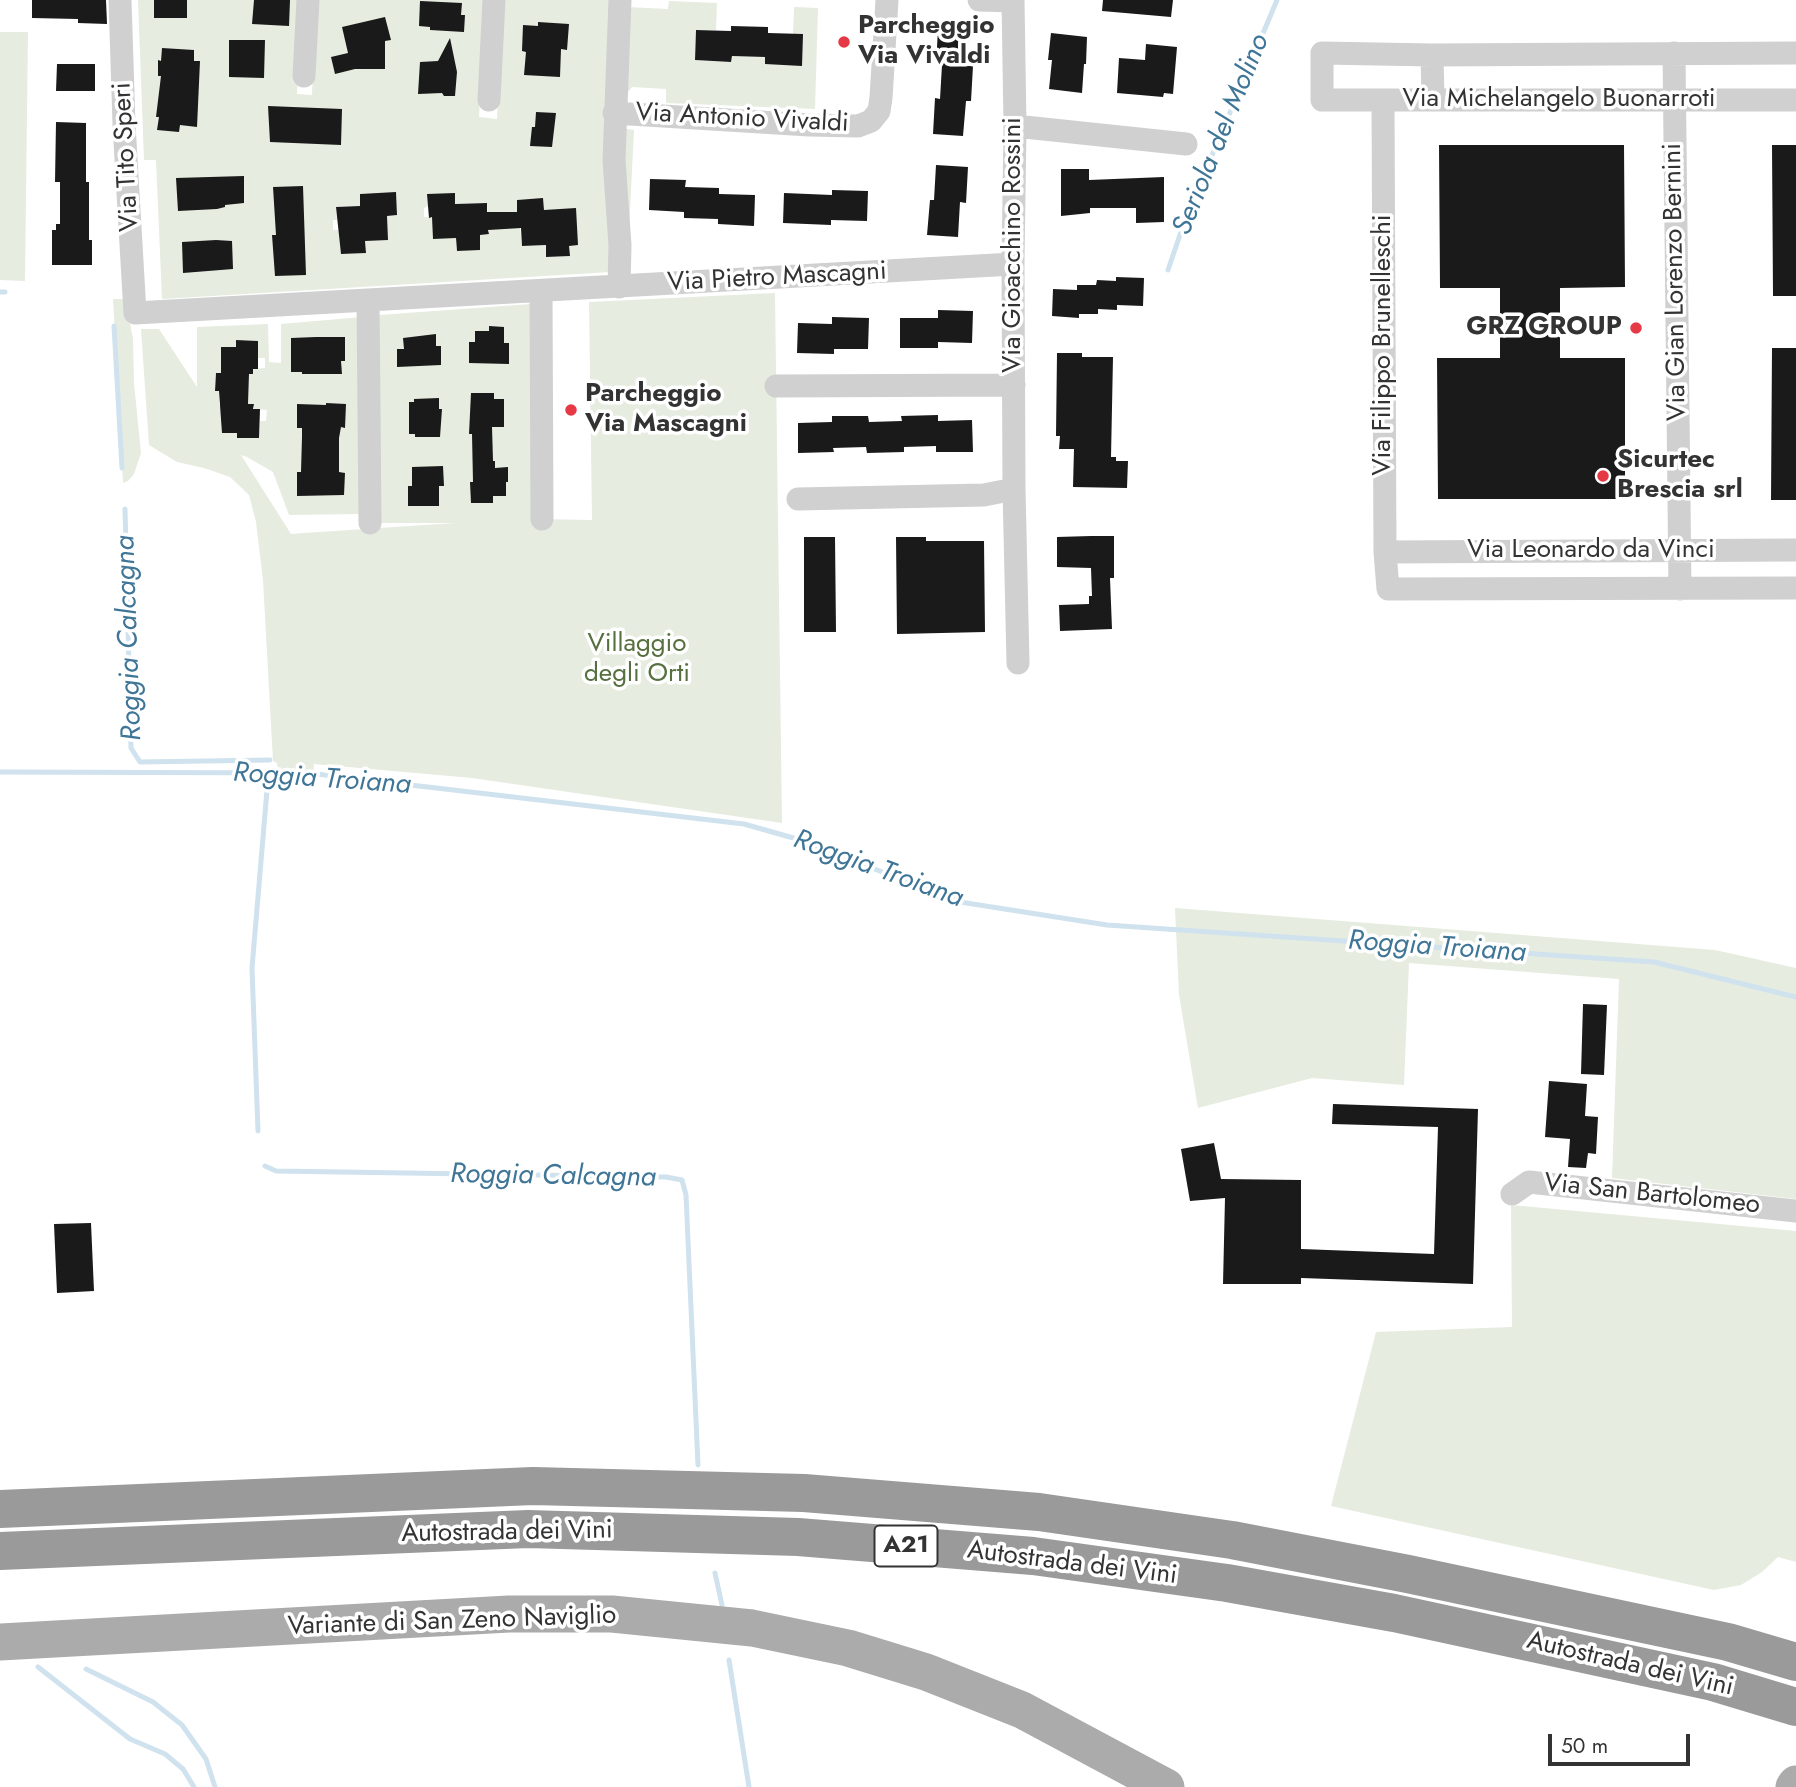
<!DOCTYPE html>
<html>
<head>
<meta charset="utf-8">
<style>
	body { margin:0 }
	#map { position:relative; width:1796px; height:1787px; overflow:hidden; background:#fff; font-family:Jost,sans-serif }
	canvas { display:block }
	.scale { position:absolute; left:1548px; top:1734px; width:142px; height:32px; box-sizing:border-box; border:4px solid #333; border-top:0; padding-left:9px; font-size:21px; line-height:24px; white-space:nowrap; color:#333; -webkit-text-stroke:5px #fff; paint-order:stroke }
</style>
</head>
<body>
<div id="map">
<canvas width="1796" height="1787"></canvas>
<div class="scale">50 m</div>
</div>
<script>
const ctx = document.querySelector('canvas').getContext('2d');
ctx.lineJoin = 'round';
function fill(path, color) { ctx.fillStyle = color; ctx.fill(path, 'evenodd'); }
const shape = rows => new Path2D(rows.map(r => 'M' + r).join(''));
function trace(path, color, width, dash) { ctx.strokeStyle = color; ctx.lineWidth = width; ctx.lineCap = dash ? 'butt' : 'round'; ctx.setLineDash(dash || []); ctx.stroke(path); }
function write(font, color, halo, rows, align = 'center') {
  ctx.font = font + ' Jost,sans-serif'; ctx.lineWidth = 7; ctx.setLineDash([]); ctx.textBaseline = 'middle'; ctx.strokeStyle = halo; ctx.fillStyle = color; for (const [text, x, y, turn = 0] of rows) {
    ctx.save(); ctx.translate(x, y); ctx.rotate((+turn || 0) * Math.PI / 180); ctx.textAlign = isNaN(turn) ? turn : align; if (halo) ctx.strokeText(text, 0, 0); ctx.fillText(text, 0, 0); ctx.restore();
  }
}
const green = shape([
	[138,0,301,0,297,94,312,95,316,0,485,0,479,117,497,119,504,0,618,0,612,127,634,130,627,271,162,299,156,160,144,160],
	[396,193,397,215,387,216,365,241,366,253,341,254,339,230,333,230,333,220,337,220,336,207,360,206,360,194],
	[455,193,455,204,487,203,489,234,480,235,480,249,457,251,456,238,432,217,424,217,424,208],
	[543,199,544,210,569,246,569,256,546,257,546,245,522,246,517,200],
	[669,1,717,3,716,30,696,30,695,60,731,62,732,56,765,57,765,64,793,34,794,7,818,8,815,109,666,103,666,89,632,87,629,91,619,90,626,7,668,9],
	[0,32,28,32,25,281,0,280],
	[775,293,782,823,472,778,314,764,313,772,278,771,277,763,273,761,263,580,256,522,249,495,230,477,204,468,177,462,149,445,141,329,159,329,197,387,197,327,268,324,269,362,281,363,281,324,362,317,362,514,289,515,273,472,247,457,241,455,291,534,304,533,455,523,380,523,379,315,531,304,533,519,592,520,589,302],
	[236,340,258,341,258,358,265,358,265,368,253,369,253,374,249,374,248,404,254,404,254,409,267,410,266,421,260,421,259,438,238,438,237,433,226,433,226,406,219,405,219,391,215,391,216,373,227,373,221,358,221,347,236,347],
	[113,299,125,299,133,338,134,383,141,453,134,474,128,481,123,483],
	[1175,908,1715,950,1796,968,1796,1199,1612,1178,1619,979,1409,963,1404,1085,1312,1078,1198,1108,1179,995],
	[1511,1205,1796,1231,1796,1562,1778,1557,1762,1572,1741,1585,1714,1590,1331,1506,1376,1332,1512,1327]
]);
const stream = shape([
	[1168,270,1185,220,1277,0],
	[0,292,5,292],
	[114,326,122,468],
	[125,509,131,748,140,762,270,760],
	[0,772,308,773,744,824,797,839,960,902,1107,925,1654,962,1796,997],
	[258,1131,252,968,267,790],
	[265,1166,276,1171,666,1177,682,1180,686,1195,698,1465],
	[715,1573,722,1605],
	[729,1660,749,1787],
	[38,1667,130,1739,165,1754,183,1769,194,1787],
	[86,1669,153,1702,182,1725,206,1759,215,1787]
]);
const building = shape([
	[32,0,106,0,107,24,78,23,78,19,32,18],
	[154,0,187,0,187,18,154,18],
	[254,0,290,0,289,26,252,24],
	[1103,0,1173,0,1171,17,1102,11],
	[420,1,462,3,461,15,465,15,464,32,430,30,430,27,419,26],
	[385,17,391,40,385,41,385,69,355,69,335,74,331,57,348,53,342,27],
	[538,22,569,24,567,50,561,49,560,77,524,75,526,52,522,51,523,25,538,26],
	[731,26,768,27,768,33,803,34,802,66,765,64,765,57,732,56,731,62,695,60,696,30,731,31],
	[938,29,969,31,967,66,973,66,971,101,966,101,963,136,933,134,935,98,940,99,942,65,936,65],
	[1051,33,1087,37,1086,64,1084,64,1082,93,1049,89,1052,60,1048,60],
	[450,38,457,72,455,96,444,96,442,93,418,94,420,62,438,61],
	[229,40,265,40,264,78,229,77],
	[1146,44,1177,47,1173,94,1164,93,1163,97,1117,93,1119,58,1145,60],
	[162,48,194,50,194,61,200,61,197,127,180,125,179,132,157,130,159,117,156,117,161,76,158,76,158,60,161,61],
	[57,64,95,64,95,91,56,91],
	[268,106,342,109,341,145,270,142],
	[536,112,556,113,552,147,530,146,532,127,535,127],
	[56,122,86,123,86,182,89,182,89,240,92,240,92,265,52,265,52,230,56,230,56,224,60,224,60,182,55,182],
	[1439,145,1624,145,1625,287,1560,288,1560,358,1625,358,1625,499,1438,499,1437,358,1500,358,1500,288,1440,288],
	[1772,145,1796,145,1796,296,1773,296],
	[936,165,968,167,966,203,960,202,958,237,927,235,930,200,934,200],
	[1061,169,1089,169,1089,180,1164,177,1164,222,1136,223,1136,208,1090,208,1090,213,1061,216],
	[244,176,244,203,225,205,225,207,217,209,178,211,176,178],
	[650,179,686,180,685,187,719,188,719,194,755,195,754,226,718,224,718,219,684,218,684,212,649,210],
	[303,186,306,275,275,276,272,235,276,235,273,187],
	[832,190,868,191,867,221,831,220,831,225,783,223,784,193,832,195],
	[396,192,397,215,387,216,388,240,365,241,366,253,341,254,336,207,360,206,360,194],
	[455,193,455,204,487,203,487,212,517,212,517,200,543,198,544,210,576,208,578,245,569,246,570,256,546,257,546,245,522,246,521,228,488,230,489,234,480,235,480,250,457,251,456,238,433,239,432,217,429,218,427,194],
	[216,240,232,241,233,269,183,273,182,242],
	[1116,277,1144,278,1143,306,1117,305,1117,310,1098,309,1098,314,1079,314,1079,318,1052,316,1053,289,1077,290,1077,285,1096,285,1097,280,1116,281],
	[938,310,973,311,972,343,938,342,938,348,900,348,900,318,938,318],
	[832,317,869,318,868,349,834,349,834,354,797,353,798,323,832,324],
	[489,326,504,327,504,343,509,343,509,364,469,363,469,342,475,342,475,331,489,331],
	[436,334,436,346,441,346,441,365,397,367,397,349,404,349,403,338],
	[316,337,345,337,345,361,341,361,342,374,302,374,302,372,291,372,291,338],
	[236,340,258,341,258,369,253,369,253,374,249,374,248,404,254,404,253,409,260,409,259,438,237,438,237,433,222,433,219,391,215,391,216,373,221,373,221,347,236,347],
	[1772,348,1796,348,1796,500,1771,500],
	[1057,353,1082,353,1082,357,1113,357,1111,457,1116,457,1116,461,1128,461,1127,488,1073,487,1074,449,1059,449,1060,436,1056,436],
	[471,393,494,393,494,399,504,399,504,427,492,427,493,461,495,461,495,468,508,467,508,482,506,482,506,496,493,496,493,503,471,503,470,482,473,482,472,434,469,434],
	[439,398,439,409,442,409,440,437,415,437,415,434,409,434,409,402,414,402,414,399],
	[326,403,346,404,345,428,341,427,339,438,339,472,345,473,344,495,297,496,297,472,301,472,302,437,302,428,297,428,297,404,326,405],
	[938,415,938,421,972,420,973,452,936,452,936,446,904,447,904,452,867,453,866,447,833,448,834,452,798,453,798,423,832,422,832,416,868,416,869,422,902,421,901,416],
	[443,466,444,486,439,486,439,506,408,506,408,486,412,486,412,467],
	[1091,536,1114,536,1114,578,1110,578,1112,629,1060,631,1059,605,1089,604,1089,596,1092,596,1091,568,1057,567,1057,537],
	[804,537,835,537,836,632,804,632],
	[896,537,926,537,926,541,984,541,985,632,897,634],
	[1583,1004,1607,1005,1604,1075,1581,1074],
	[1549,1081,1587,1084,1585,1116,1598,1117,1596,1154,1588,1153,1586,1168,1568,1167,1570,1139,1545,1137],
	[1333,1104,1478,1109,1473,1284,1301,1278,1301,1284,1223,1284,1225,1198,1190,1201,1181,1149,1214,1143,1221,1179,1301,1180,1301,1249,1434,1254,1438,1127,1332,1124],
	[91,1223,94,1291,57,1293,54,1224]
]);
const street = shape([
	[120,0,124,124,135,313,1013,264],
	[979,0,1013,1],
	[1013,0,1015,126,1013,264,1014,489,1018,663],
	[1674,53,1680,589],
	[1796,53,1432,55,1322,53,1322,100,1796,100],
	[1432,55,1433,100],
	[304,76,308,0],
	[489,100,494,0],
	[1383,100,1385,552,1388,589,1796,588],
	[614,113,809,125,858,126,871,121,879,111,881,98,887,0],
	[1015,126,1186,144],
	[619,287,620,245,614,160,620,0],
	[541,291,542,519],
	[368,300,370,523],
	[776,386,1014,385],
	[798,499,984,495,1014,489],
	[1385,552,1796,550],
	[1512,1194,1529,1182,1796,1211]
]);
const primary = shape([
	[0,1642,509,1614,612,1614,752,1628,848,1648,926,1672,1022,1710,1166,1787],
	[1794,1787,1796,1784]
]);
const highway = shape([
	[0,1509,533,1486,804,1493,1039,1512,1232,1540,1408,1574,1728,1642,1796,1662],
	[0,1551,528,1529,798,1537,1033,1556,1227,1583,1394,1613,1713,1682,1796,1707]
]);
const markers = [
	[844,42,7,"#e63946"],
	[1636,328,7,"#e63946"],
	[571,410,7,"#e63946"],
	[1603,476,7,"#e63946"]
];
const shields = [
	[906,1546,63]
];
const shieldNames = [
	["A21",906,1546]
];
const poiNames = [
	["Parcheggio",858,27],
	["Via Vivaldi",858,57],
	["GRZ GROUP",1622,328,"right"],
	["Parcheggio",585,395],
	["Via Mascagni",585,425],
	["Sicurtec",1617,461],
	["Brescia srl",1617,491]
];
const streetNames = [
	["Via Michelangelo Buonarroti",1559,100],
	["Via Antonio Vivaldi",742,119,3],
	["Via Tito Speri",127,157,-93],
	["Via Gioacchino Rossini",1014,245,-90],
	["Via Pietro Mascagni",777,278,-3],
	["Via Gian Lorenzo Bernini",1676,282,-91],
	["Via Filippo Brunelleschi",1384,345,-90],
	["Via Leonardo da Vinci",1591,551],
	["Via San Bartolomeo",1652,1195,6],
	["Autostrada dei Vini",507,1533,-1],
	["Autostrada dei Vini",1072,1564,7],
	["Variante di San Zeno Naviglio",452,1622,-2],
	["Autostrada dei Vini",1630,1665,13]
];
const parkNames = [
	["Villaggio",637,645],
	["degli Orti",637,675]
];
const waterNames = [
	["Seriola del Molino",1222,135,-68],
	["Roggia Calcagna",130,638,-92],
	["Roggia Troiana",322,780,4],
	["Roggia Troiana",878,870,20],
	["Roggia Troiana",1437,948,4],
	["Roggia Calcagna",553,1177,1]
];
fill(green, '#e6ecdf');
trace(stream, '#cfe2ee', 5);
fill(building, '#1a1a1a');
trace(street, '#d0d0d0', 23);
trace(primary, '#ababab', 37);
trace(highway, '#9a9a9a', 38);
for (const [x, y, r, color] of markers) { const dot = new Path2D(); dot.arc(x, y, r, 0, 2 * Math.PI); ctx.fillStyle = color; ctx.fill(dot); trace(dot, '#fff', 2.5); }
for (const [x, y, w] of shields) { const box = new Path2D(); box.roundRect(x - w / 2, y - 20.5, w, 41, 5); ctx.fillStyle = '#fff'; ctx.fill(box); trace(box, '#333', 2); }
write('bold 24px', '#333', null, shieldNames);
write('bold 26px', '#333', '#fff', poiNames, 'left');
write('26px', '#333', '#fff', streetNames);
write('26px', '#56703f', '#fff', parkNames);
write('italic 28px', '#3f7597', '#fff', waterNames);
</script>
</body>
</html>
